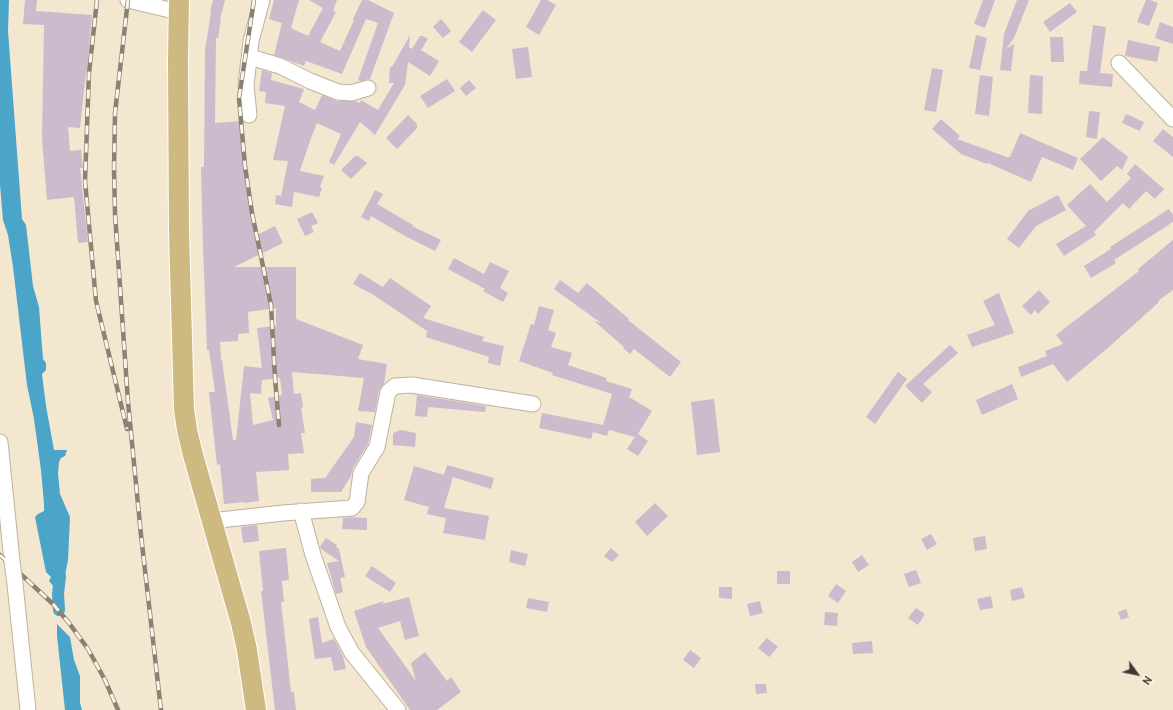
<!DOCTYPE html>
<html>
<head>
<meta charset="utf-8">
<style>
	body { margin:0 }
	#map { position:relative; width:1173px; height:710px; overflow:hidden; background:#f4e7d0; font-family:Cabin,sans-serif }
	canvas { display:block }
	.north { position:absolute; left:1117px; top:654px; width:40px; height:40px; -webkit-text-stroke:3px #fdf5e7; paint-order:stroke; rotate:123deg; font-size:11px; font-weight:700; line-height:16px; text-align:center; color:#3f3a31 }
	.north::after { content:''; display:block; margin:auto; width:14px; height:18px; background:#3f3a31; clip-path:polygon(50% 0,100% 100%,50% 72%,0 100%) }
</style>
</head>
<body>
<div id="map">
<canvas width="1173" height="710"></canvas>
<div class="north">N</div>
</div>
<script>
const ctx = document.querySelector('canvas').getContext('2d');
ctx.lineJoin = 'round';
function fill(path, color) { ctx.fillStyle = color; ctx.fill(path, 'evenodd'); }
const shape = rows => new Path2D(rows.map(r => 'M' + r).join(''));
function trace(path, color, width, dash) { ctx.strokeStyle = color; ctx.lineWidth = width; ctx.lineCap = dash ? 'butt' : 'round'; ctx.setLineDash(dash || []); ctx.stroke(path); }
const water = shape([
	[0,0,9,0,8,31,22,219,26,225,33,286,39,307,43,359,46,363,46,370,42,374,46,406,54,450,67,450,65,456,61,458,59,462,58,474,60,494,70,517,68,560,61,595,49,581,51,577,46,572,35,517,38,514,44,511,44,504,41,470,34,419,27,385,13,267,8,235,3,220,0,185],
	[57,624,70,637,74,660,80,676,80,703,82,710,65,710,57,636]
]);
const canal = shape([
	[59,610,58,594,60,576]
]);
const building = shape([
	[25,0,37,0,36,11,92,15,87,71,86,71,80,128,68,127,70,151,81,150,83,168,80,168,88,242,78,243,74,197,47,200,42,138,44,25,23,24],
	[213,0,225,0,220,19,221,19,218,38,216,38,215,123,241,121,247,193,249,193,255,236,275,226,283,243,234,267,296,267,296,319,363,345,358,359,387,364,384,384,379,390,375,412,358,411,364,378,292,372,294,394,301,393,303,407,301,408,305,433,301,433,304,453,288,454,289,470,256,472,259,501,244,503,244,502,224,504,220,464,217,465,209,392,215,392,209,350,207,350,203,247,201,167,204,167,205,50,211,13,210,12],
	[276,308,276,326,257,328,262,368,244,366,236,440,233,440,222,360,221,360,220,342,238,341,238,334,249,333,248,312],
	[280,378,282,395,268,398,273,420,253,425,250,393,261,394,262,380],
	[274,0,299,0,291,28,308,36,323,8,309,0,337,0,333,11,336,12,320,42,340,51,354,20,353,19,362,0,368,0,394,13,370,79,361,81,358,80,378,23,366,19,342,74,306,61,304,66,274,55,282,23,269,19],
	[541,0,547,0,556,5,539,35,526,27],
	[983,0,995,0,985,28,974,24],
	[1017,0,1029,0,1014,38,1006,49,1014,44,1011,71,1000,70,1004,34],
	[1146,0,1150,0,1158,3,1149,26,1137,22],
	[1070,3,1077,12,1050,32,1043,22],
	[483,10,496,20,472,52,459,42],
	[441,19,451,31,443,38,433,27],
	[1160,22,1173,27,1173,44,1155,38],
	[1093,25,1106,27,1100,73,1113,74,1112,87,1079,84,1080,71,1087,71],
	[410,35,409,47,412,49,420,36,423,36,428,39,421,50,439,61,430,76,408,62,405,85,375,135,360,122,334,165,329,162,341,134,317,123,311,138,300,171,324,176,320,187,322,188,319,197,294,192,292,207,275,204,276,195,281,196,288,161,273,160,285,106,265,103,266,92,259,91,262,70,272,73,271,80,304,89,299,102,315,110,322,95,337,101,355,101,360,103,361,100,378,110,394,83,389,83,390,67,392,67],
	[976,35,987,38,980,70,969,68],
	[1050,37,1063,37,1064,62,1051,62],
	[1128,40,1160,47,1157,62,1125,56],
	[528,47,532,77,516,79,512,49],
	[932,68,943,70,936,112,924,110],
	[980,75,993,77,989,116,975,114],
	[1030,75,1043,76,1042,114,1028,113],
	[447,79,455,91,428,108,420,96],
	[469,80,476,88,466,96,460,88],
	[1089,111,1100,112,1097,139,1086,137],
	[1126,114,1144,122,1140,131,1122,123],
	[408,115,417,124,417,128,397,149,386,138],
	[941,119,960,136,957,139,1007,157,1010,157,1020,133,1078,158,1073,170,1042,157,1031,182,988,163,987,164,961,154,932,129],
	[1163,129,1173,137,1173,157,1153,141],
	[1103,137,1128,157,1122,170,1117,166,1101,181,1080,159],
	[355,156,358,156,367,163,351,179,341,170],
	[1135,164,1164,189,1155,199,1146,191,1129,209,1123,203,1094,232,1096,235,1064,256,1056,244,1086,226,1067,205,1090,184,1107,202,1131,178,1127,174],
	[375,190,383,194,377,204,413,225,412,226,441,240,435,251,405,236,371,216,369,221,361,217],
	[1058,195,1066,210,1036,226,1019,248,1007,239,1028,211],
	[1169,209,1173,215,1173,222,1114,260,1116,263,1091,278,1084,266,1111,249,1110,247],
	[312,212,318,223,311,226,314,232,305,236,297,219],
	[1173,240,1173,290,1158,301,1159,302,1109,347,1067,382,1053,364,1021,377,1018,367,1047,356,1045,351,1063,344,1056,335,1139,271,1138,269],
	[454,258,484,274,490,262,509,271,500,288,508,293,503,302,483,291,485,289,448,269],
	[360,273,383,287,390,278,431,306,423,318,484,337,482,341,504,346,500,366,488,363,489,357,426,337,427,331,372,294,353,284],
	[560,280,578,293,587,283,629,319,628,320,681,362,670,377,634,349,630,354,623,348,624,347,594,321,601,323,554,289],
	[1039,290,1050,302,1038,314,1035,310,1031,315,1022,306],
	[999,293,1014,333,972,347,967,335,995,325,983,301],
	[539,306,554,310,548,330,556,333,551,347,572,353,568,365,607,378,606,381,632,389,629,397,652,411,638,434,648,441,638,456,627,449,635,437,609,430,607,436,593,432,591,439,539,428,542,413,603,425,612,394,552,375,553,373,519,361,531,324,534,325],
	[950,345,958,353,923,384,932,392,922,403,905,386],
	[898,372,907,379,875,424,866,417],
	[1012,384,1018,399,982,415,976,400],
	[417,395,486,406,485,412,428,407,427,417,415,416],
	[714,399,720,452,697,455,691,402],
	[356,422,372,425,368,444,353,468,351,476,341,492,311,492,311,479,325,478,354,437],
	[401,430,416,433,415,447,393,445,393,433],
	[447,465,494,478,491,489,453,477,444,508,489,516,485,540,443,533,446,518,427,514,429,507,404,500,414,466,444,475],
	[655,503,668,516,647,536,635,522],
	[350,517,367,518,367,530,342,529,343,518],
	[257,525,259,541,243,543,241,527],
	[931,534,937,544,927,550,921,539],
	[985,536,987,549,975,551,973,538],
	[326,538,337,545,336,547,339,549,345,577,340,578,343,592,336,594,327,563,339,561,321,549,320,547],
	[286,548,289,580,282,581,284,602,281,602,291,692,294,692,296,710,275,710,261,591,263,591,259,551],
	[611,548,619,555,612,562,604,556],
	[511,550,528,554,525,566,509,562],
	[862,555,869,565,858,572,852,562],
	[372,566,396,583,390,592,365,576],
	[916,570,921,583,909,587,904,574],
	[777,571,790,571,790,584,777,584],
	[836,584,846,591,838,603,828,596],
	[719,587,732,587,732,599,719,598],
	[1022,587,1025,598,1012,601,1010,590],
	[991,596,993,608,980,610,977,599],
	[409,597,419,636,405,640,400,621,378,628,416,681,411,663,425,652,447,681,451,677,461,692,437,710,410,710,366,647,354,611,384,601,382,604],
	[528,598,549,602,547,612,526,608],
	[760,601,763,613,750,616,747,604],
	[916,608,925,614,918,625,908,618],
	[1126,609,1129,617,1121,620,1118,612],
	[825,612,838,613,837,626,824,625],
	[318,617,322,643,334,639,343,656,346,669,334,671,331,657,315,659,309,619],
	[767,638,778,647,769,657,758,648],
	[872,641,873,653,853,654,852,643],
	[690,650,701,658,694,668,683,660],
	[755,684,766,684,767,693,756,694]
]);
const minor = shape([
	[128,0,178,12],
	[250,57,280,66,310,81,338,92,351,93,368,88],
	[1119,63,1173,119],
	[249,115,246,85,251,41,262,0],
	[0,442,12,561],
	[301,511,313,555,338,627,352,653,398,710],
	[211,521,283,513,352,508,357,502,361,473,377,447,388,392,395,386,412,385,533,404],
	[15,584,28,710]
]);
const major = shape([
	[179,0,178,61,179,232,184,409,187,430,193,455,241,623,247,650,256,710]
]);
const rail = shape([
	[97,0,89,73,85,181,96,301,127,429],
	[128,0,115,113,114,169,115,214,128,402,141,535,161,710],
	[254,0,239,98,245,166,252,213,271,305,275,378,279,425],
	[0,555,53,604,69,623,88,649,105,680,118,710]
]);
const minorBridge = shape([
	[12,561,15,584]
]);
fill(water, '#4ba5c9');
trace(canal, '#4ba5c9', 12);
fill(building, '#ccbacd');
trace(minor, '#bfb29c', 17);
trace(major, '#fff', 22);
trace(minor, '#fff', 15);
trace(major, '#ceb980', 20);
trace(rail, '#8a8273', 4.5);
trace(rail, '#fdf5e7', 3, [9]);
trace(minorBridge, '#bfb29c', 17, []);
trace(minorBridge, '#fff', 15);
</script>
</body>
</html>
